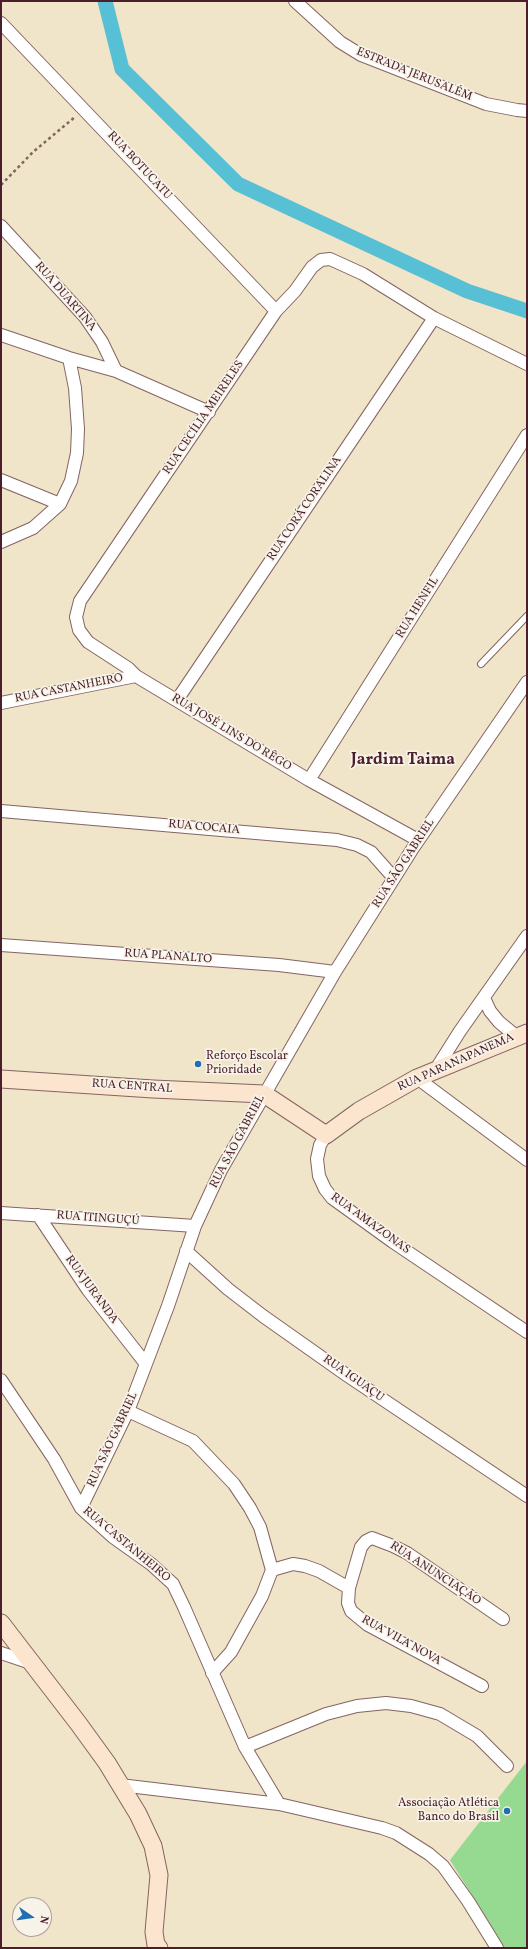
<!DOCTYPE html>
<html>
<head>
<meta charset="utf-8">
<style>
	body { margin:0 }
	#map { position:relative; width:528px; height:1949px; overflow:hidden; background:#f0e4c9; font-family:Vollkorn,serif }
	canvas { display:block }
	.frame { position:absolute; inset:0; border:2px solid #4a1f2b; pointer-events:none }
	.north { position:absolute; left:12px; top:1897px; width:40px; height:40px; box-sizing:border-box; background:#f7f3e8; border:1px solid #b29e9c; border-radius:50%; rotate:103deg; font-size:11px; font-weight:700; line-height:16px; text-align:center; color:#4a1f2b }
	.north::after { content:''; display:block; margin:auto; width:14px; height:18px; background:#1f6fb2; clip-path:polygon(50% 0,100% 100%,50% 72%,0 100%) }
</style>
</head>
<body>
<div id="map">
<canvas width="528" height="1949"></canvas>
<div class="frame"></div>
<div class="north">N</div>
</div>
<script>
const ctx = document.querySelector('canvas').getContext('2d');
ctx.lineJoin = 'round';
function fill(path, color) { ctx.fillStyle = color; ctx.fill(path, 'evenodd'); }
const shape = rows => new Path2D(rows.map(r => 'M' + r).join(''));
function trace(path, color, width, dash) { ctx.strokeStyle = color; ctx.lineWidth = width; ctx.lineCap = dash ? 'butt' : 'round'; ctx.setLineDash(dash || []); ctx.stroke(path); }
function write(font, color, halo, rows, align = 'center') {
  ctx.font = font + ' Vollkorn,serif'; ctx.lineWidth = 3.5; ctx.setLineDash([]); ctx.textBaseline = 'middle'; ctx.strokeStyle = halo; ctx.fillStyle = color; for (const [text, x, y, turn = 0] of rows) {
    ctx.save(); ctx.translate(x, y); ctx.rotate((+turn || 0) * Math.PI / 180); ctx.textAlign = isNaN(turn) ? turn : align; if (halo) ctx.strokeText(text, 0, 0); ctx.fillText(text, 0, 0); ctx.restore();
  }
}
const green = shape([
	[527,1761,527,1948,505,1948,450,1860]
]);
const canal = shape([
	[105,1,122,69,238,184,467,291,527,311]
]);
const path = shape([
	[1,185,33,152,75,117]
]);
const lane = shape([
	[481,664,527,616]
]);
const street = shape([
	[295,1,340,42,361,55,486,104,517,110,527,111],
	[1,23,276,311],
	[1,226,85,317,102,342,116,371,209,412],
	[1,335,69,358,116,371],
	[1,480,60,504],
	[1,542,33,528,60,504,71,481,77,453,78,429,75,388,69,358],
	[177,700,434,318],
	[1,703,136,676],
	[309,780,527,435],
	[1,811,337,840,357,845,371,852,394,878],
	[418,840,309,780,136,676,128,668,88,642,79,630,76,617,80,601,276,311,295,291,312,267,321,260,330,259,363,274,434,318,527,364],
	[1,945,279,965,335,972],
	[484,998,490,1011,499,1022,516,1036],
	[436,1069,460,1031,527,936],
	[417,1078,527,1160],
	[326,1135,320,1145,317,1159,319,1176,325,1189,332,1198,393,1242,527,1332],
	[1,1213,195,1226],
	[38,1215,88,1290,146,1364],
	[186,1251,228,1289,263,1316,348,1376,527,1496],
	[1,1380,54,1459,81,1508,113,1537,151,1564,173,1584,184,1607,245,1747,279,1804],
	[128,1411,193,1441,234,1484,250,1508,260,1527,272,1570,262,1596,231,1652,212,1673],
	[81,1508,128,1411,168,1306,195,1226,221,1170,335,972,413,848,527,682],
	[272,1570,293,1564,305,1566,319,1571,349,1588],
	[1,1653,31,1663],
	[482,1686,368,1625,351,1611,348,1603,349,1588,361,1547,366,1541,372,1538,393,1546,407,1553,503,1619],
	[245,1747,326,1714,357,1706,386,1703,411,1706,440,1714,477,1736,507,1766],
	[120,1785,279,1804,382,1828,396,1833,429,1854,443,1866,468,1901,497,1948]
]);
const secondary = shape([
	[1,1079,153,1089,264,1094,326,1135,359,1111,417,1078,527,1033],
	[1,1623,78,1723,107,1763,138,1814,153,1846,159,1875,154,1932,156,1945,159,1948]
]);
const markers = [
	[198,1064,4,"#1f6fb2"],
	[507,1811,4,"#1f6fb2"]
];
const streetNames = [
	["ESTRADA JERUSALÉM",414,75,22],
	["RUA BOTUCATU",139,166,47],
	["RUA DUARTINA",65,297,49],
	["RUA CECÍLIA MEIRELES",204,418,-56],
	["RUA CORÁ CORALINA",305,509,-56],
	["RUA HENFIL",418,608,-58],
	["RUA CASTANHEIRO",69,689,-11],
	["RUA JOSÉ LINS DO RÊGO",231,733,31],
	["RUA COCAIA",204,828,5],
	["RUA SÃO GABRIEL",404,864,-57],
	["RUA PLANALTO",168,957,4],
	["RUA PARANAPANEMA",456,1063,-24],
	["RUA CENTRAL",132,1087,4],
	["RUA SÃO GABRIEL",238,1142,-62],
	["RUA ITINGUÇÚ",98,1219,4],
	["RUA AMAZONAS",370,1224,36],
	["RUA JURANDA",91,1290,54],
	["RUA IGUAÇU",353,1379,35],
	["RUA SÃO GABRIEL",113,1440,-65],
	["RUA CASTANHEIRO",126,1545,40],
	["RUA ANUNCIAÇÃO",435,1574,33],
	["RUA VILA NOVA",401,1641,29]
];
const poiNames = [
	["Reforço Escolar",206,1057],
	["Prioridade",206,1071],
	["Associação Atlética",499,1804,"right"],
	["Banco do Brasil",499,1818,"right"]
];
const districtNames = [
	["Jardim Taima",403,761]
];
fill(green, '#96d991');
trace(canal, '#58c0d5', 15);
trace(lane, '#846462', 8);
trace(street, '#846462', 14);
trace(secondary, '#846462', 19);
trace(path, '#846462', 2.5, [3, 3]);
trace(lane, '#fff', 6);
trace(street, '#fff', 12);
trace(secondary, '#fbe5cf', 17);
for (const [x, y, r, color] of markers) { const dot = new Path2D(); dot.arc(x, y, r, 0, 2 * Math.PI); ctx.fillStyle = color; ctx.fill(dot); trace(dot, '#f7f3e8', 1.5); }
write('12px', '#4a1f2b', '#f7f3e8', streetNames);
write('12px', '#4a1f2b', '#f7f3e8', poiNames, 'left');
write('bold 16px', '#4a1f2b', '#f7f3e8', districtNames);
</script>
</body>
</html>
